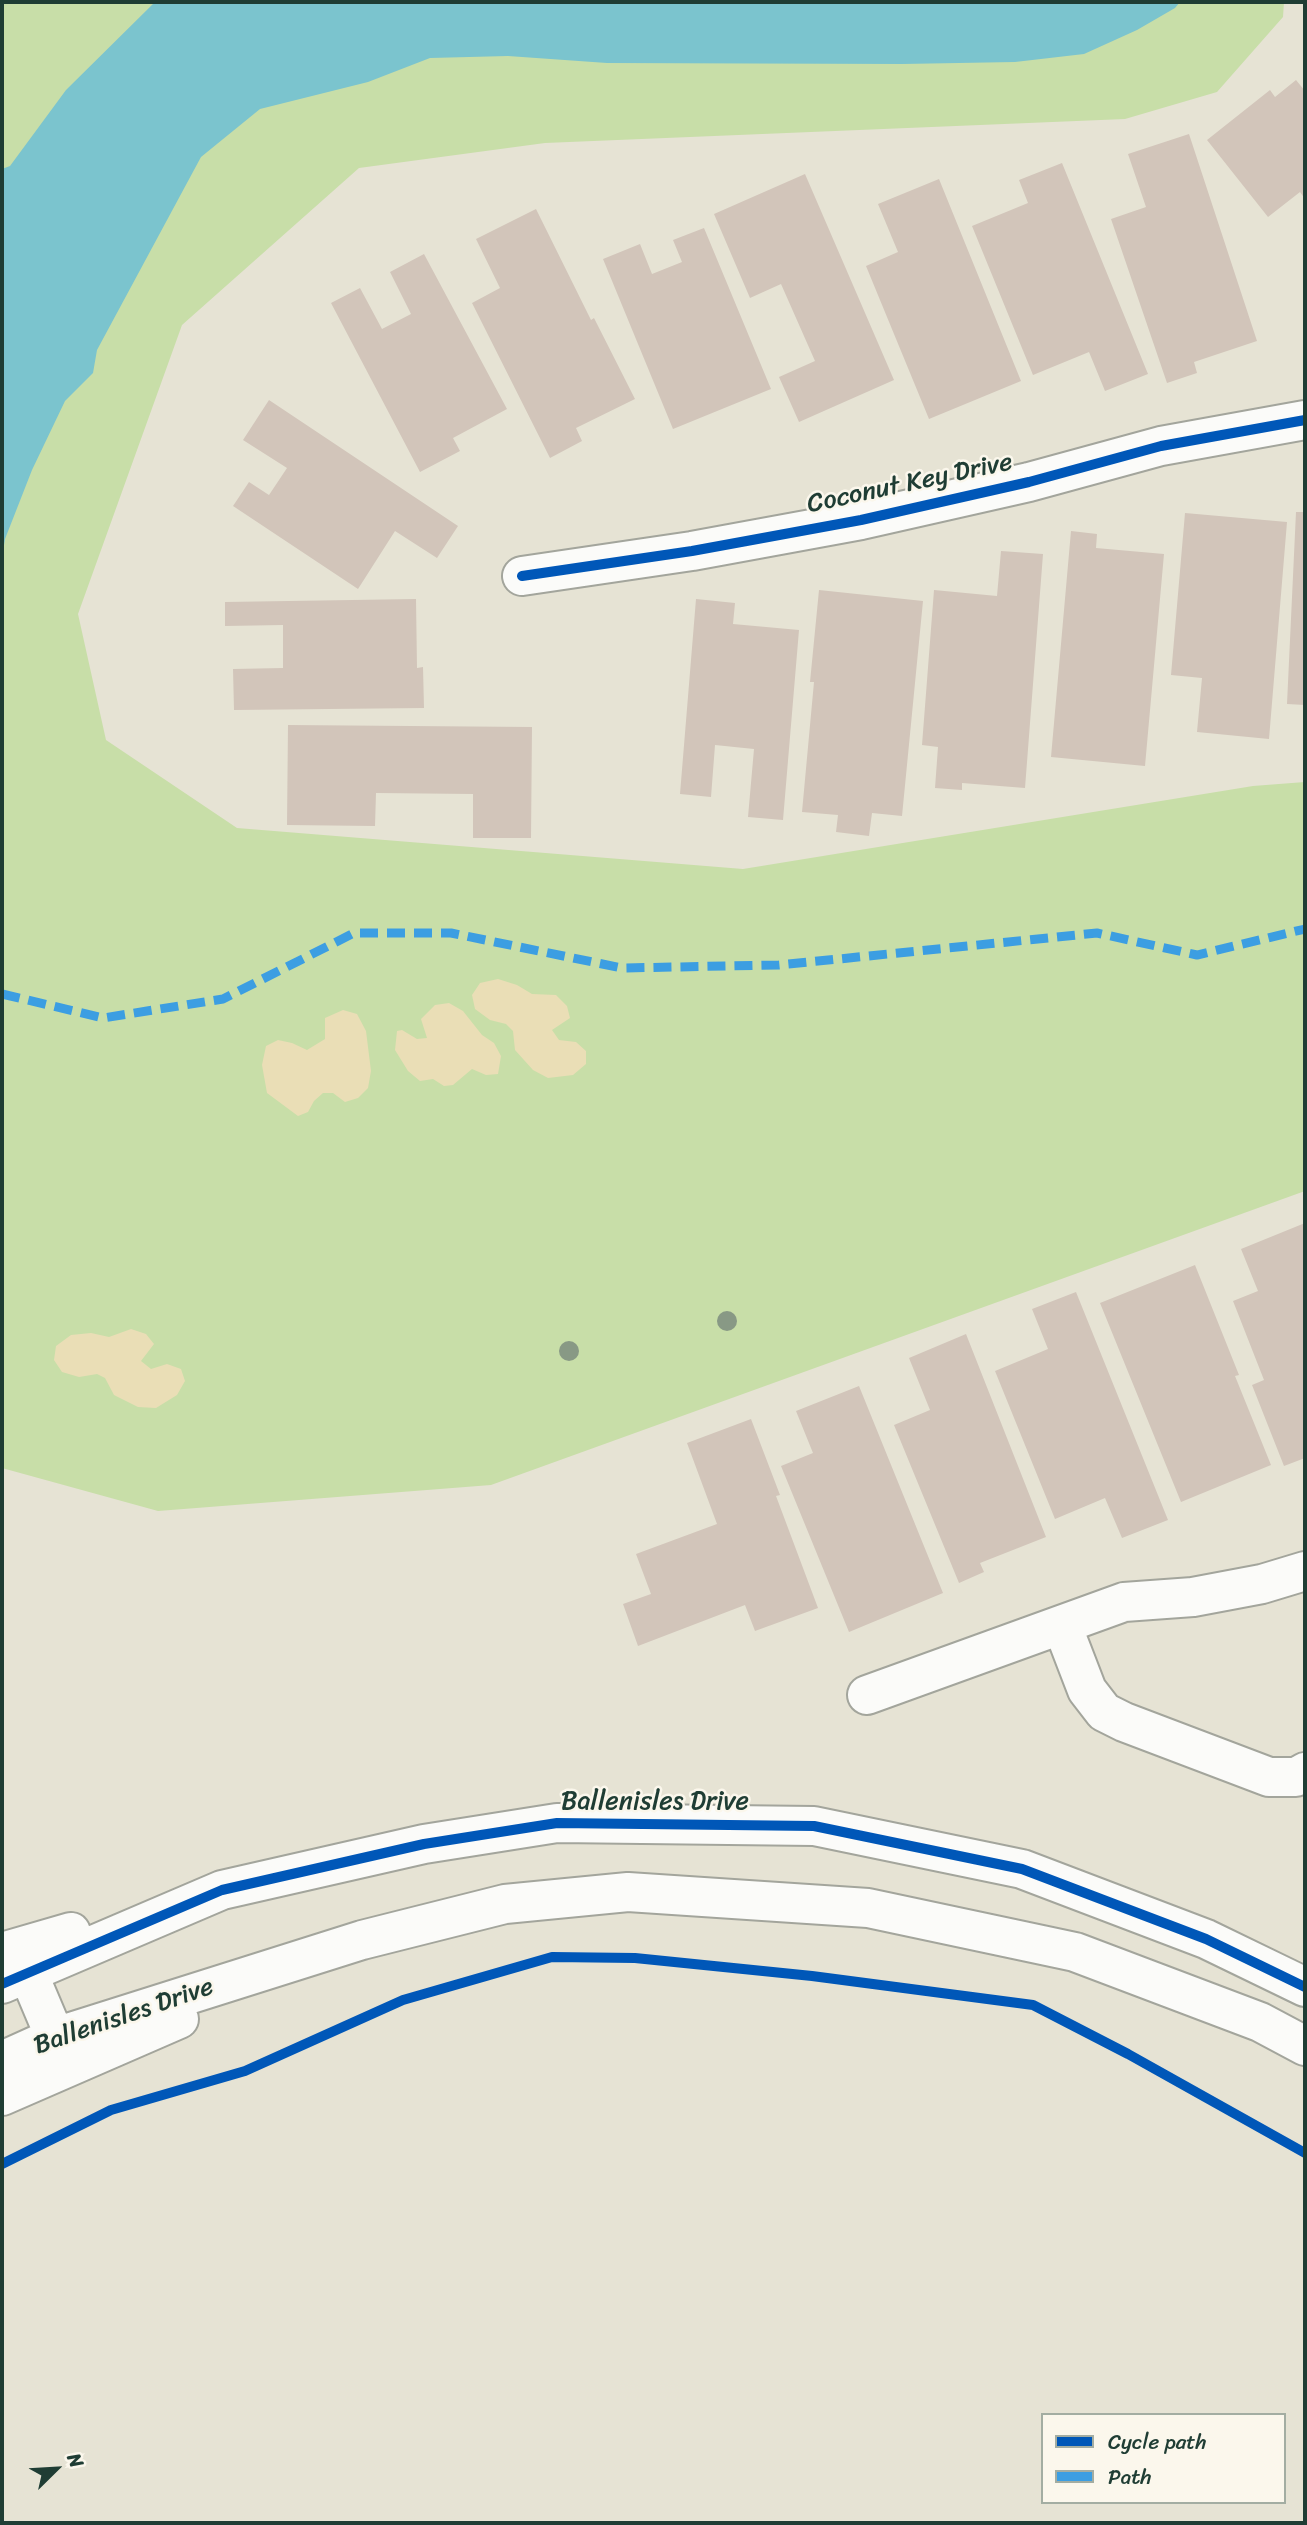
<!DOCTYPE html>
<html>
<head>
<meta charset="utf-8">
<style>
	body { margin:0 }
	#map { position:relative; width:1307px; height:2525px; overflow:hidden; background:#e6e3d4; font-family:Sriracha,sans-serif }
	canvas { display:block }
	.frame { position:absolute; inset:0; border:4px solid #1f3d34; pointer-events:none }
	.legend { position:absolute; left:1041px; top:2413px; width:245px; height:91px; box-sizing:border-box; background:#fbf7ec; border:2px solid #a3ada2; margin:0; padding:9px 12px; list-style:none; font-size:21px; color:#1f3d34 }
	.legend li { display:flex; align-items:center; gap:14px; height:35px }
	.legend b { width:35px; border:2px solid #a3ada2 }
	.north { position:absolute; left:21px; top:2434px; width:70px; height:70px; -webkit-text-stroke:5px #fbf7ec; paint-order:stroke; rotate:66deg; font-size:19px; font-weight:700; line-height:28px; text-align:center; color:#1f3d34 }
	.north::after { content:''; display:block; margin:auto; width:24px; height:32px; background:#1f3d34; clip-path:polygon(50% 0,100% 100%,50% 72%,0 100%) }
</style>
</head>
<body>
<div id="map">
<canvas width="1307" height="2525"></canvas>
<div class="frame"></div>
<ul class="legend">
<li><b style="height:9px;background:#0057b8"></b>Cycle path</li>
<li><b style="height:9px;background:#3c9ee2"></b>Path</li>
</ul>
<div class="north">N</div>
</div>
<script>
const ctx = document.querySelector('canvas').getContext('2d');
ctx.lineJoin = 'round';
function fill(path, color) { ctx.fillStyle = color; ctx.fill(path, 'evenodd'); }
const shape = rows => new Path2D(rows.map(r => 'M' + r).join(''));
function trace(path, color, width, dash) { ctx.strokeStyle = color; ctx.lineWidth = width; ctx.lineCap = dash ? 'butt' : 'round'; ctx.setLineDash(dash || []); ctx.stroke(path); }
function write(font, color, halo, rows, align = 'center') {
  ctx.font = font + ' Sriracha,sans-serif'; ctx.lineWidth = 5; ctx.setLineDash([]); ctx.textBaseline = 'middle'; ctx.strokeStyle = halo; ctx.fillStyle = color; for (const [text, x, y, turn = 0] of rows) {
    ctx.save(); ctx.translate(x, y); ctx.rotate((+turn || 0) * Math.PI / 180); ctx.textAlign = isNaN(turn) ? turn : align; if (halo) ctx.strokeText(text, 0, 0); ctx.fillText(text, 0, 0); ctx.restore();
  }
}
const green = shape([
	[2,2,1284,2,1283,17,1217,92,1125,119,545,143,359,168,182,325,78,614,106,740,237,828,743,869,1253,786,1305,782,1305,1191,491,1485,158,1511,2,1468]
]);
const sand = shape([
	[498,979,517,985,532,994,556,995,567,1006,570,1018,552,1030,559,1040,576,1042,586,1051,586,1064,573,1075,548,1078,533,1070,515,1050,513,1031,506,1024,490,1020,475,1009,472,995,480,983],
	[449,1003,463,1011,482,1035,494,1043,501,1056,498,1074,486,1075,472,1069,453,1085,444,1086,433,1079,420,1081,408,1071,395,1050,397,1031,402,1030,417,1039,427,1038,421,1019,435,1005],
	[343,1010,357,1014,366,1031,371,1071,368,1088,358,1098,345,1102,333,1093,323,1093,314,1101,308,1112,298,1116,267,1093,262,1065,266,1046,278,1040,292,1043,307,1050,325,1039,325,1018],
	[131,1329,146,1334,154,1344,141,1361,151,1369,167,1364,181,1369,185,1381,177,1395,156,1408,138,1407,114,1395,105,1378,97,1374,79,1377,62,1372,54,1360,56,1346,71,1335,91,1333,109,1337]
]);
const water = shape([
	[155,2,1180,2,1175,8,1137,30,1084,54,1015,62,902,64,607,63,508,56,430,58,368,82,260,109,201,157,97,350,93,373,65,401,32,470,5,539,2,558,2,169,10,166,66,90]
]);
const building = shape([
	[1296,80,1305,91,1305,199,1300,192,1268,217,1207,140,1270,90,1275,97],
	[1189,134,1257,341,1194,362,1197,373,1167,383,1111,219,1146,207,1128,154],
	[1062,163,1148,374,1105,391,1089,352,1033,375,972,226,1028,203,1019,180],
	[805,174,894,380,799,422,779,377,815,361,781,284,750,298,714,214],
	[939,179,1021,381,929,419,866,266,898,252,878,204],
	[536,209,591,320,594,318,635,399,576,428,582,441,550,458,472,303,500,288,476,239],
	[704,228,771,389,673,429,603,259,640,244,652,274,682,262,673,240],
	[424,254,507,409,453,438,460,451,420,472,331,303,360,288,382,329,411,314,390,272],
	[269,400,458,526,437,558,395,531,358,589,233,506,249,482,269,495,287,468,243,440],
	[1296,512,1305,512,1305,705,1287,704],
	[1185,513,1287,522,1269,739,1197,732,1202,678,1171,675],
	[1071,531,1097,534,1096,548,1164,554,1145,766,1051,757],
	[1001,551,1043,554,1025,788,962,783,962,790,935,788,938,747,922,745,934,590,997,596],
	[819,590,923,601,902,816,872,813,869,836,836,832,838,815,802,812,814,682,810,682],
	[416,599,417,668,423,667,424,708,234,710,233,669,283,668,283,625,225,626,225,602],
	[696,599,735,603,733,624,799,630,783,820,748,817,754,749,715,745,711,797,680,794],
	[288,725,532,727,531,838,473,838,473,794,376,793,375,826,287,825],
	[1305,1223,1305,1458,1284,1466,1252,1385,1264,1380,1233,1301,1258,1291,1241,1249],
	[1195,1265,1239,1375,1235,1376,1271,1465,1181,1502,1100,1303],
	[1076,1292,1168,1520,1122,1538,1105,1498,1055,1519,995,1371,1048,1349,1032,1309],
	[966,1334,1046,1537,980,1563,984,1572,959,1583,894,1425,930,1410,909,1358],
	[859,1386,943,1593,849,1632,781,1466,813,1453,796,1411],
	[751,1419,780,1495,776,1496,818,1608,755,1631,745,1605,638,1646,623,1604,651,1594,636,1554,717,1524,687,1443]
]);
const minor = shape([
	[522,576,692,551,861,520,1029,482,1161,446,1305,420],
	[1062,1625,1087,1690,1104,1712,1124,1722,1269,1777,1296,1777,1305,1772],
	[867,1695,1124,1602,1193,1597,1262,1584,1305,1571],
	[2,1952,71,1932],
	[28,1973,55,2037],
	[2,1984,222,1890,424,1844,557,1823,814,1826,1022,1869,1206,1939,1305,1987],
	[2,2061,55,2037,362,1940,505,1904,628,1892,868,1908,1075,1952,1260,2022,1305,2046],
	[2,2096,179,2019]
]);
const quiet = shape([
	[2,994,103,1018,223,999,354,933,451,933,622,968,779,965,1097,933,1197,955,1305,929]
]);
const cycleway = shape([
	[522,576,692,551,861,520,1029,482,1161,446,1305,420],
	[2,1984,222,1890,424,1844,557,1823,814,1826,1022,1869,1206,1939,1305,1987],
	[2,2164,111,2110,245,2071,403,2000,552,1957,635,1958,812,1976,1033,2005,1128,2054,1305,2153]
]);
const trees = [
	[727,1321],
	[569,1351]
];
const streetNames = [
	["Coconut Key Drive",910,484,-12],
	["Ballenisles Drive",655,1802],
	["Ballenisles Drive",124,2017,-19]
];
fill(green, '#c8dea8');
fill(sand, '#eadeb6');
fill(water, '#7bc4ce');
fill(building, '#d2c5ba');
trace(minor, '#a3a59c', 42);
trace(minor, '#fbfbf9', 38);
trace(quiet, '#3c9ee2', 9, [18, 9]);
trace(cycleway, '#0057b8', 10);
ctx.fillStyle = '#889985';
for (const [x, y] of trees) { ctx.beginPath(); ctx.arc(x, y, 10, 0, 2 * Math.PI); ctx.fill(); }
write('26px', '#1f3d34', '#fbf7ec', streetNames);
</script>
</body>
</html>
